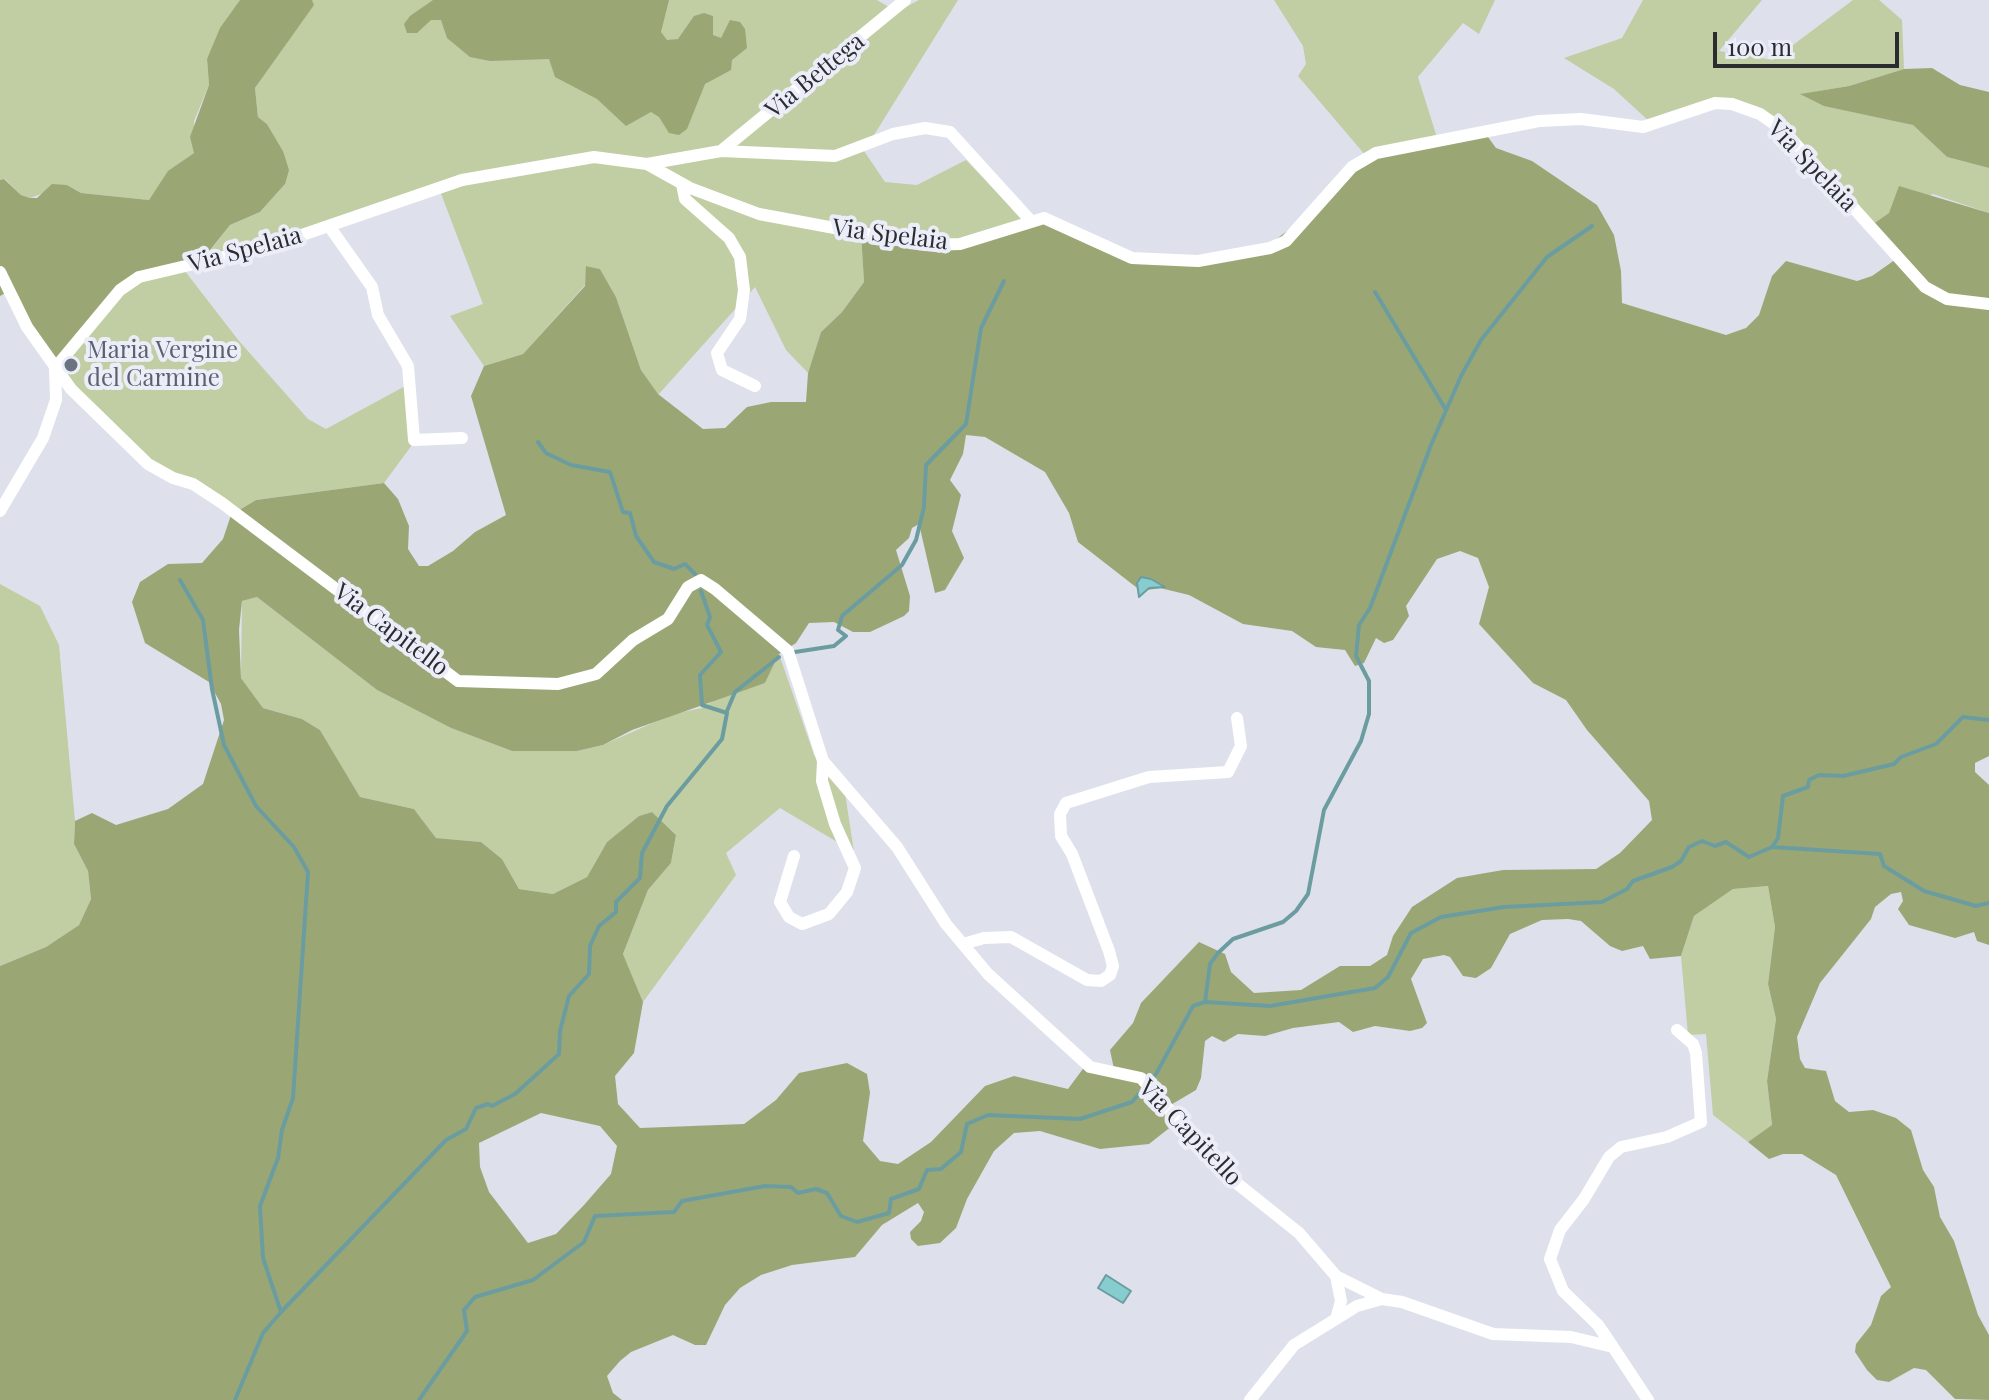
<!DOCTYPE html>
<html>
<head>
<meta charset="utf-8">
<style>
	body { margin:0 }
	#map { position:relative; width:1989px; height:1400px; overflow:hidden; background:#dee0ec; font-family:"Playfair Display",serif }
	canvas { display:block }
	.scale { position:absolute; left:1713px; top:32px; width:186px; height:36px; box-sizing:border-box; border:4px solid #2b2c30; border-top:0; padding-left:10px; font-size:24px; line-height:28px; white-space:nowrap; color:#2b2c30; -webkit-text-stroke:6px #ebedf9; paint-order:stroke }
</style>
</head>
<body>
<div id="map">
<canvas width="1989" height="1400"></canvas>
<div class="scale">100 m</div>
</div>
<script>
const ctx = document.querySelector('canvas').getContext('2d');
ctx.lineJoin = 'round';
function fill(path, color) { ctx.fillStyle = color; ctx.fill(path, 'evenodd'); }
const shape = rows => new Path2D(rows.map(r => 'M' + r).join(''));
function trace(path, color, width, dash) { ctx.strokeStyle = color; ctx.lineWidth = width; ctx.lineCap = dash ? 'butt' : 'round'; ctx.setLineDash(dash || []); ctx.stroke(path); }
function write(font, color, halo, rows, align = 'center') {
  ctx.font = font + ' "Playfair Display",serif'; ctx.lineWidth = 8; ctx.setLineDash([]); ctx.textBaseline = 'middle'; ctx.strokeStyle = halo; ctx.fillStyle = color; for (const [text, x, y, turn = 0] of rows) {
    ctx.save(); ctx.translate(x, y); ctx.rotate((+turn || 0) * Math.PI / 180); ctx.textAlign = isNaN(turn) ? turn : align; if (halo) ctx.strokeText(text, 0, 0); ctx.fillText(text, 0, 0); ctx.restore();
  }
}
const green = shape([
	[0,0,240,0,207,59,209,85,194,121,194,153,169,171,149,200,81,193,67,185,30,198,21,195,5,179,0,180],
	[312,0,877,0,897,12,919,0,958,0,864,151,885,182,917,185,966,160,1025,222,970,242,861,235,864,282,842,312,821,332,808,373,786,350,755,287,658,395,641,370,616,297,600,269,587,266,585,285,523,354,484,366,450,316,483,304,440,191,200,264,230,225,260,212,285,184,283,151,267,124,258,117,255,88,313,5],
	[1274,0,1495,0,1479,34,1463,23,1418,77,1439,144,1366,156,1298,76,1306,64,1303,46],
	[1643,0,1762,0,1719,51,1773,60,1853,0,1879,0,1902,20,1904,69,1849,86,1801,94,1913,125,1947,157,1989,168,1989,213,1933,194,1889,213,1870,226,1772,125,1738,107,1694,109,1650,122,1614,89,1564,58,1622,38],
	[181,266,239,341,308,419,326,429,409,384,412,445,384,483,256,500,231,515,201,487,150,465,54,366,130,285],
	[0,584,40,606,59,645,75,821,74,844,88,871,91,899,79,925,46,947,0,966],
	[257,597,377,690,451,728,512,751,577,751,603,745,673,714,702,708,721,696,765,683,779,654,814,755,823,767,843,780,854,852,780,808,726,853,736,875,643,1002,623,954,648,890,671,863,676,835,652,812,639,816,607,842,587,877,553,894,519,889,502,859,481,842,436,838,414,809,360,797,320,730,302,719,263,708,241,678,242,601],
	[1768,886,1775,927,1768,984,1776,1019,1767,1081,1772,1126,1748,1142,1713,1115,1706,1034,1688,1035,1681,956,1694,916,1733,889]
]);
const forest = shape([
	[240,0,312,0,314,5,255,88,258,117,267,124,283,151,289,170,285,184,260,212,230,225,199,264,130,285,54,366,9,291,0,296,0,180,4,179,21,195,30,198,37,198,52,184,67,185,81,193,149,200,168,171,194,153,190,137,209,85,207,59,220,28],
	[433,0,669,0,661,32,667,40,678,39,694,16,704,13,713,16,713,35,721,38,730,20,740,22,745,29,747,48,732,60,731,70,705,84,687,129,679,135,669,133,659,117,651,112,626,126,597,99,555,77,549,59,490,61,470,57,447,38,441,20,431,20,417,33,407,33,404,24,410,16],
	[1932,68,1960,85,1989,92,1989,168,1947,157,1913,125,1824,106,1800,94,1849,86,1904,69],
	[1485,133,1496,148,1532,161,1597,205,1614,235,1621,271,1622,303,1726,335,1746,328,1759,315,1772,276,1786,261,1857,281,1872,276,1899,257,1870,226,1889,213,1899,186,1989,213,1989,756,1975,763,1975,772,1989,785,1989,945,1977,941,1974,932,1955,938,1909,925,1898,909,1903,901,1901,892,1891,894,1875,907,1871,919,1820,983,1797,1037,1800,1059,1805,1068,1826,1071,1835,1101,1849,1112,1873,1110,1896,1118,1911,1130,1923,1170,1934,1187,1940,1217,1954,1241,1978,1315,1989,1335,1989,1400,1955,1399,1926,1370,1914,1368,1889,1382,1877,1380,1867,1370,1855,1352,1856,1344,1871,1325,1881,1296,1891,1287,1836,1175,1802,1154,1783,1154,1769,1159,1748,1142,1772,1125,1767,1081,1776,1019,1768,984,1775,927,1768,886,1733,889,1694,916,1681,956,1650,959,1643,946,1622,951,1610,946,1581,921,1568,919,1542,920,1510,934,1491,968,1476,978,1463,976,1450,957,1444,955,1423,959,1411,979,1427,1023,1422,1028,1410,1031,1375,1026,1353,1032,1339,1022,1293,1028,1265,1036,1238,1034,1224,1042,1212,1036,1205,1041,1201,1078,1196,1090,1169,1106,1177,1122,1149,1144,1100,1149,1040,1131,1014,1133,994,1151,967,1199,956,1228,940,1243,918,1246,911,1239,910,1232,921,1221,924,1212,918,1203,882,1225,855,1257,792,1265,761,1275,740,1288,725,1305,706,1345,695,1345,673,1335,631,1352,620,1361,607,1376,613,1393,622,1400,0,1400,0,966,46,947,79,925,91,899,88,871,74,844,75,821,92,813,116,825,168,809,203,784,224,720,221,704,209,682,145,643,132,602,140,582,168,564,202,563,223,539,231,515,256,500,384,483,398,499,409,526,408,549,419,566,428,566,453,551,475,532,506,515,471,396,484,366,523,354,585,286,586,266,600,269,616,297,641,370,658,394,703,429,725,428,747,407,771,402,806,402,808,373,821,332,842,312,864,282,861,234,931,246,1038,218,1125,257,1174,263,1267,246,1291,228,1366,156],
	[966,435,985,437,1045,472,1069,513,1078,542,1141,591,1160,588,1189,595,1243,624,1292,631,1316,647,1345,650,1355,666,1364,663,1376,638,1384,643,1393,640,1409,616,1406,606,1437,559,1460,551,1478,558,1489,587,1479,624,1533,683,1566,700,1587,730,1649,801,1652,820,1620,853,1596,869,1503,870,1457,878,1412,907,1393,936,1387,955,1370,966,1340,966,1301,990,1254,993,1231,972,1225,954,1199,942,1141,1003,1133,1023,1110,1050,1115,1074,1085,1066,1068,1089,1014,1076,985,1086,931,1142,898,1164,880,1161,863,1141,870,1093,867,1074,847,1063,799,1073,776,1100,744,1124,640,1128,618,1104,615,1076,634,1053,643,1002,623,954,648,890,671,863,676,835,652,812,639,816,607,842,587,877,553,894,519,889,502,859,481,842,436,838,414,809,360,797,320,730,302,719,263,708,241,678,239,630,242,601,257,597,377,690,451,728,512,751,577,751,603,745,632,730,765,683,779,654,796,643,809,623,834,622,853,632,870,632,904,616,909,611,910,596,896,550,909,538,912,528,919,524,935,593,945,590,964,558,952,531,961,495,950,480,963,454],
	[541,1113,600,1126,617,1146,611,1174,584,1205,556,1234,528,1243,489,1192,480,1167,479,1143]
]);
const water = shape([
	[1141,577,1151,579,1165,587,1149,588,1139,597,1137,583,1141,577],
	[1106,1275,1131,1291,1123,1303,1098,1288,1106,1275]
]);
const stream = shape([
	[1375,292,1446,410],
	[538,442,546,453,571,465,610,472,623,512,630,513,636,536,654,562,674,569,685,564,695,574],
	[180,580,203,620,212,689,224,745,256,806,294,847,308,872,293,1098,282,1130,278,1158,260,1206,263,1258,281,1312],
	[795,652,834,646,846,636,838,630,842,616,902,565,916,540,924,507,926,465,966,424,981,328,1004,281],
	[727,711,735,692,779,657],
	[1772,847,1880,854,1884,866,1924,891,1976,906,1989,903],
	[1205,1002,1210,964,1218,953,1233,939,1283,922,1296,911,1308,894,1324,810,1361,741,1369,714,1369,681,1356,656,1359,625,1370,608,1431,445,1461,376,1481,340,1547,257,1592,226],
	[235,1400,263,1333,281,1312,446,1140,466,1129,476,1108,488,1104,492,1106,515,1094,559,1054,560,1031,569,996,589,974,590,946,599,926,616,912,616,902,640,878,642,853,667,806,722,739,727,713,702,705,700,675,721,652,707,625,710,617,701,591],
	[419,1400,467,1331,464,1310,475,1297,533,1280,584,1242,595,1216,674,1212,682,1201,765,1186,791,1187,798,1193,816,1189,827,1193,841,1216,857,1222,889,1213,891,1199,919,1189,927,1170,941,1169,961,1152,967,1124,988,1115,1080,1119,1132,1102,1156,1074,1193,1006,1205,1002,1270,1006,1375,988,1388,977,1411,933,1441,917,1504,907,1602,902,1627,889,1633,881,1672,867,1681,861,1689,847,1702,841,1715,846,1726,842,1749,857,1772,847,1778,838,1783,796,1808,787,1809,780,1819,775,1843,776,1894,764,1901,757,1936,744,1963,717,1989,720]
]);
const minor = shape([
	[721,151,835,156,893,134,925,128,950,132,1030,220],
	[647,164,721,151,905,0],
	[682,184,685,199,729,238,740,257,744,290,740,319,717,353,722,370,755,386],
	[329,226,372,287,378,315,408,366,414,440,462,438],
	[0,272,27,327,71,389,148,464,173,478,193,484,222,503,458,681,558,684,596,674,633,640,668,619,688,587,701,580,715,589,788,651,823,761,897,847,946,924,988,974,1090,1067,1141,1078,1229,1177,1299,1233,1336,1276,1382,1299,1402,1302,1493,1334,1571,1337,1613,1347,1648,1400],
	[55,368,120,290,139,277,270,246,462,180,594,157,647,164,690,188,759,214,926,245,960,244,1044,218,1132,258,1198,261,1270,248,1286,241,1352,167,1376,153,1539,121,1581,119,1643,127,1715,103,1732,104,1760,114,1783,130,1925,287,1947,299,1989,304],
	[0,511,43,438,56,400,55,368],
	[794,856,780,902,789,917,802,924,829,914,847,892,855,868,835,824,822,781,823,761],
	[963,944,984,938,1011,937,1087,980,1101,981,1110,975,1113,966,1109,951,1072,854,1061,836,1060,814,1066,803,1149,777,1228,772,1241,746,1237,718],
	[1336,1276,1341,1301,1336,1319],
	[1613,1347,1598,1325,1563,1291,1550,1259,1560,1230,1584,1199,1609,1157,1621,1147,1667,1137,1701,1122,1696,1053,1693,1044,1677,1030],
	[1250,1400,1294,1345,1357,1306,1382,1299]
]);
const markers = [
	[71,365,8,"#6b7280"]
];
const streetNames = [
	["Via Bettega",815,76,-39],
	["Via Spelaia",1812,166,46],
	["Via Spelaia",890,235,7],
	["Via Spelaia",245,250,-15],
	["Via Capitello",391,630,37],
	["Via Capitello",1190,1133,46]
];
const worshipNames = [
	["Maria Vergine",87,351],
	["del Carmine",87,379]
];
fill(green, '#c1cda2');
fill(forest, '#9aa775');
fill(water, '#87cdd0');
trace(water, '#6b9da0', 2);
trace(stream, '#6b9da0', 4);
trace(minor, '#fff', 12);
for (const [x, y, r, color] of markers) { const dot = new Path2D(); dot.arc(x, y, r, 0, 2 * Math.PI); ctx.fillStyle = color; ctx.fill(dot); trace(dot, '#ebedf9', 3); }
write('24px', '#2b2c30', '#ebedf9', streetNames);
write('24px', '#5b616d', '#ebedf9', worshipNames, 'left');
</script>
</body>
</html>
